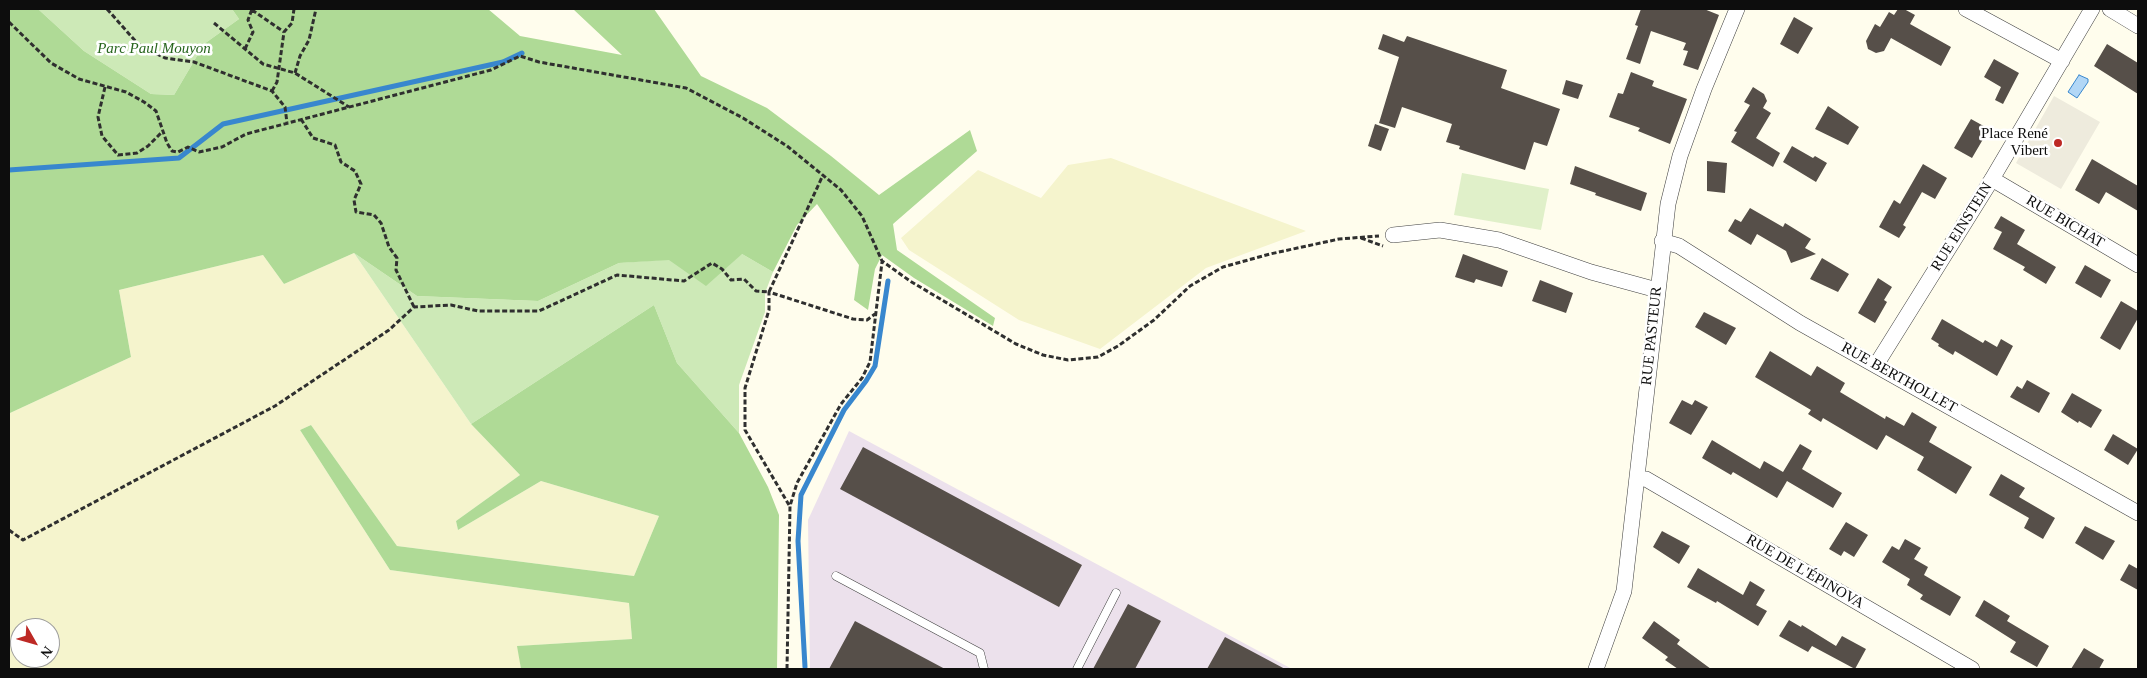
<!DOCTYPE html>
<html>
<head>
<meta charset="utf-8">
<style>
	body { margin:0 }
	#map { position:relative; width:2147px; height:678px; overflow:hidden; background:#fffded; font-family:"Times New Roman",serif }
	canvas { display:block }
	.frame { position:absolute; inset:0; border:10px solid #0d0d0d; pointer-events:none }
	.north { position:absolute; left:10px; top:618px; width:50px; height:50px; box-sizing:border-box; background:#fff; border:1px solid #9e9e9e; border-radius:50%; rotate:128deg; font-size:14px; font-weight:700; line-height:20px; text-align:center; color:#0d0d0d }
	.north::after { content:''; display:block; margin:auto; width:18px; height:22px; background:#bd2925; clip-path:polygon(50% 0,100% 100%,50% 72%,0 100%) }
</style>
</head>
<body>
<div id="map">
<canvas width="2147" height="678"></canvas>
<div class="frame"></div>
<div class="north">N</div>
</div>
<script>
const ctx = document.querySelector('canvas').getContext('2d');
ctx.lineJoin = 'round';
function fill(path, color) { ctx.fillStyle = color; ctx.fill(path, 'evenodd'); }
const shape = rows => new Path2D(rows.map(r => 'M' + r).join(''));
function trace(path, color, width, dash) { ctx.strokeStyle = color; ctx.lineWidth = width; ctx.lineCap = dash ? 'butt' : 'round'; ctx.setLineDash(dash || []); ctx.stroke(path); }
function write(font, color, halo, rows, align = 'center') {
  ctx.font = font + ' "Times New Roman",serif'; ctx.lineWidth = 5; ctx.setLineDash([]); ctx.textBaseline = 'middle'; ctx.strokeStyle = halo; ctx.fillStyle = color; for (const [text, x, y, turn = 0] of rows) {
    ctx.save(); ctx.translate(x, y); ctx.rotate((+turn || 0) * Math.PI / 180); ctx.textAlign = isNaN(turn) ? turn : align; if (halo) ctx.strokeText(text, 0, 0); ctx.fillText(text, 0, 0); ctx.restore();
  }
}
const industrial = shape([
	[849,431,1292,669,810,669,808,520]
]);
const farmland = shape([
	[1111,158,1306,231,1206,268,1100,349,1019,320,909,250,901,238,978,170,1041,198,1068,165],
	[354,253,471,424,520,475,456,521,458,530,541,481,659,516,634,576,397,546,311,425,300,430,390,570,629,603,632,639,518,646,521,669,9,669,10,413,131,357,119,290,263,255,284,284],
	[20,628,50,628,50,658,20,658]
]);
const green = shape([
	[38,9,232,9,239,19,204,44,174,95,151,94,84,51],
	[354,253,417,296,538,301,619,263,742,254,773,272,765,293,765,312,739,385,739,433,677,363,654,305,471,424]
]);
const forest = shape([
	[9,9,38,9,84,51,151,94,174,95,204,44,239,19,232,9,488,9,520,36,622,55,573,9,654,9,701,76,767,108,831,156,879,195,970,130,977,151,893,224,897,250,995,318,993,326,914,278,882,255,875,269,868,310,854,300,859,265,817,204,797,225,773,272,742,254,706,286,669,260,619,263,538,301,417,296,354,253,284,284,263,255,119,290,131,357,10,413],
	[654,305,677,363,739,433,768,487,779,515,777,669,521,669,517,646,632,639,629,603,390,570,300,430,311,425,397,546,634,576,659,516,541,481,458,530,456,521,520,475,471,424]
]);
const pitch = shape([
	[1462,173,1549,189,1541,230,1454,215]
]);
const plaza = shape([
	[2054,96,2100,122,2061,189,2016,163]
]);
const water = shape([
	[2079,75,2088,79,2088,82,2077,98,2068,92,2079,75]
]);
const stream = shape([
	[9,170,179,158,223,124,503,62,522,53],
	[805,667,798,541,801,495,844,410,866,381,875,366,888,281]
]);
const building = shape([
	[1641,9,1704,9,1719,15,1698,70,1683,65,1688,51,1683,50,1686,43,1651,31,1640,64,1626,59,1638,26,1635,25],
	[1898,9,1904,9,1915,15,1910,24,1951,47,1941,66,1891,38,1884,51,1876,53,1868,49,1866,41,1875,24,1880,27,1889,12,1894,15],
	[1794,17,1813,28,1798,54,1780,44],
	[1383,34,1404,42,1407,36,1507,70,1501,88,1560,109,1547,146,1534,142,1525,170,1459,149,1460,146,1446,142,1452,124,1402,107,1395,128,1379,123,1399,57,1378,49],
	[2107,44,2138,63,2138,94,2094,66],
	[1994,59,2019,73,2003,104,1995,100,2001,87,1984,77],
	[1631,72,1654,81,1652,86,1687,99,1670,144,1638,131,1640,128,1609,117,1618,93,1623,94],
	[1566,80,1583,85,1578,99,1562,94],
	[1753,87,1764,94,1767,101,1763,108,1771,113,1756,138,1780,153,1773,167,1731,142,1737,132,1734,131,1750,105,1744,102],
	[1828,106,1859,127,1848,145,1815,129],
	[1971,119,1989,129,1972,158,1954,148],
	[1375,124,1389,129,1381,151,1368,146],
	[1792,146,1813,158,1815,156,1827,163,1816,182,1783,162],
	[2092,159,2138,186,2138,211,2106,192,2099,204,2075,190],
	[1707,161,1727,163,1725,193,1707,191],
	[1923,164,1947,178,1935,199,1922,192,1903,225,1906,227,1899,238,1879,227,1894,200,1900,204],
	[1575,166,1647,193,1641,211,1595,195,1596,193,1570,184],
	[1750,208,1783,227,1785,223,1811,239,1805,248,1816,254,1791,263,1786,251,1757,234,1751,245,1728,231,1735,219,1741,222],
	[2001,216,2025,230,2017,244,2056,267,2046,284,2023,270,2025,267,1993,249,2002,232,1994,228],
	[1463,254,1508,271,1502,287,1476,279,1474,283,1455,277],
	[1822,258,1849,274,1838,292,1810,279],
	[2085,265,2111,280,2101,298,2075,283],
	[1878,278,1892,287,1884,300,1887,302,1875,323,1858,313],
	[1540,280,1573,293,1566,313,1532,301],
	[2121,301,2138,311,2138,318,2120,350,2100,338],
	[1704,312,1736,328,1726,345,1695,327],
	[1942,319,1983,343,1985,340,1997,347,2001,339,2013,346,1997,376,1955,351,1953,355,1938,346,1939,344,1931,339],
	[1770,351,1811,376,1817,366,1845,383,1840,392,1885,419,1886,416,1904,426,1912,412,1937,427,1929,442,1972,467,1956,494,1917,470,1924,457,1886,435,1877,450,1823,418,1821,422,1808,414,1811,410,1755,377],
	[2027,380,2050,393,2039,413,2010,397,2017,386,2022,389],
	[2072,393,2102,410,2091,428,2079,421,2078,423,2061,412],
	[1682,400,1692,405,1695,400,1708,407,1691,435,1669,423],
	[2113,434,2138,449,2128,465,2104,450],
	[1712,440,1760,469,1764,461,1783,472,1800,444,1812,451,1802,469,1842,493,1833,508,1787,481,1777,498,1733,472,1731,475,1702,458],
	[863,447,1082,565,1059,607,840,489],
	[2001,474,2025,488,2019,497,2055,518,2043,539,2024,528,2029,518,1989,495],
	[1846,522,1868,535,1854,557,1844,551,1841,556,1829,549],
	[2085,526,2115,541,2103,560,2075,543],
	[1662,531,1690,546,1679,564,1653,547],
	[1905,539,1921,548,1914,559,1928,567,1924,575,1961,597,1950,616,1920,599,1923,595,1907,585,1910,579,1882,562,1892,546,1899,550],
	[2129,564,2138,569,2138,590,2120,580],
	[1698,568,1743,595,1750,581,1765,590,1756,605,1767,611,1758,626,1717,601,1716,603,1687,587],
	[1984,600,2010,616,2007,621,2049,646,2037,667,2010,652,2016,642,1975,616],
	[1128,604,1161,621,1135,669,1093,669],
	[1789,620,1801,627,1802,625,1836,646,1842,636,1866,649,1855,669,1812,646,1808,652,1779,636],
	[855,621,945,669,829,669],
	[1654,621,1680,640,1677,644,1711,669,1678,669,1665,660,1668,657,1642,638],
	[1225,637,1285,669,1207,669],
	[2084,648,2104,660,2099,669,2071,669]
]);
const path = shape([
	[107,9,138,44,165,58,194,62,272,91,285,107,287,123],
	[252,10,284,32],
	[9,22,51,63,79,79,126,92,144,102,156,111,167,143,172,151,178,152,188,147,199,152,222,147,246,134,491,70,520,56,539,62,686,88,743,118,787,146,841,190,862,216,882,261,910,281,1016,344,1043,355,1068,360,1098,357,1118,346,1154,320,1190,286,1223,267,1270,254,1339,239,1379,236],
	[214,23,263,64,295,73,349,107],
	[245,49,253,32,248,20,252,9],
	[295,73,300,56,309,40,316,9],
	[105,87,98,117,102,136,118,155,137,153,148,146,163,131],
	[272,91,277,82,284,32,292,23,294,9],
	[301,119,313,138,335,145,341,162,355,171,361,184,354,200,356,212,374,215,381,223,389,247,397,258,396,270,414,307],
	[1361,238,1383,246],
	[789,505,745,430,745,388,769,310,769,292,853,319,867,320,875,314],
	[9,530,23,540,275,406,389,330,414,307,451,305,478,311,539,311,617,275,684,281,712,263,722,269,731,280,744,279,756,291,769,292,823,175],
	[787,669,790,506,797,483,841,404,862,378,870,362,882,262]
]);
const lane = shape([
	[836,576,980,653,984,669],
	[1077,669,1116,593]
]);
const street = shape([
	[1966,9,2062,61],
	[2110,9,2138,26],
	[1992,179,2138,265],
	[1393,235,1440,230,1499,240,1591,272,1657,290],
	[1662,241,1679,246,1800,323,2138,513],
	[1876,365,1992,179,2092,9],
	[1638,478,1646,479,1972,669],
	[1596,669,1624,591,1668,204,1680,156,1704,89,1737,9]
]);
const markers = [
	[2058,143,5,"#bd2925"]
];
const parkNames = [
	["Parc Paul Mouyon",154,49]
];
const poiNames = [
	["Place René",2048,134],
	["Vibert",2048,151]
];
const streetNames = [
	["RUE BICHAT",2065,222,31],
	["RUE EINSTEIN",1962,227,-58],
	["RUE PASTEUR",1652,336,-84],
	["RUE BERTHOLLET",1899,378,29],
	["RUE DE L'ÉPINOVA",1805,572,30]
];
fill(industrial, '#ece1ec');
fill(farmland, '#f5f4cd');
fill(green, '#cde9b7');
fill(forest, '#afda96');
fill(pitch, '#e0f0c9');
fill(plaza, '#eeebdd');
fill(water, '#b2d7f6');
trace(water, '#3887ce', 1);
trace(stream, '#3887ce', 5);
fill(building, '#564f49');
trace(lane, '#404040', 9);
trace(street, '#404040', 16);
trace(path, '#2f2f2f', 3, [5, 2.5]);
trace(lane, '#fff', 8);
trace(street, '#fff', 15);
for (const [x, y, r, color] of markers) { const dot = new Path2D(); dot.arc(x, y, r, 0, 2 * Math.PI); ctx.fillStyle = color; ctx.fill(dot); trace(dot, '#fff', 2); }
write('italic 15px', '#27651d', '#fff', parkNames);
write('15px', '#0d0d0d', '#fff', poiNames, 'right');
write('15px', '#0d0d0d', '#fff', streetNames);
</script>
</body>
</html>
